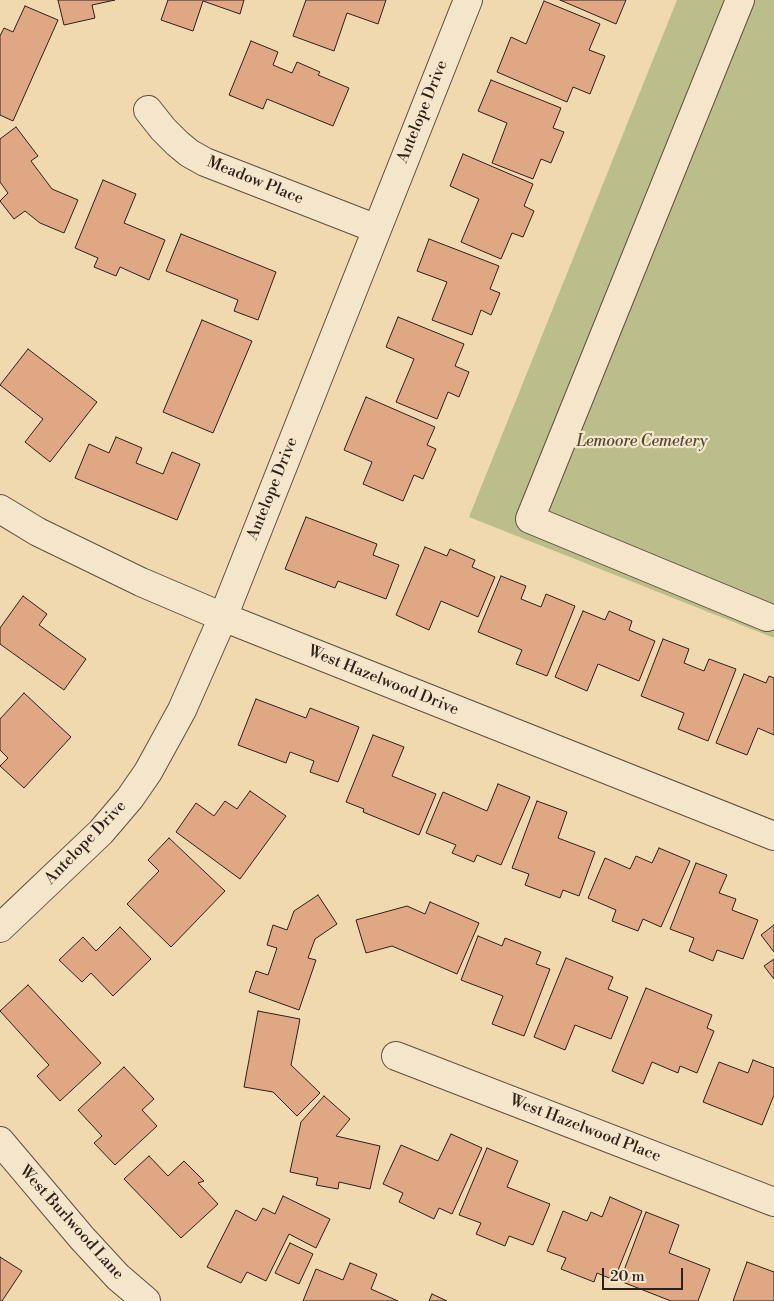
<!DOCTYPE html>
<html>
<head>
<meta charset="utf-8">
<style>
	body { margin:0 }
	#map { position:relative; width:774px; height:1301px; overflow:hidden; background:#f0d8af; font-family:"Libre Bodoni",serif }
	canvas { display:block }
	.scale { position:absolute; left:602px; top:1268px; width:81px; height:22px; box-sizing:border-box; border:2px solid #2d211a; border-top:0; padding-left:6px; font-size:15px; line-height:18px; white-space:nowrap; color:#2d211a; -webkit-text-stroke:4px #f5e6cb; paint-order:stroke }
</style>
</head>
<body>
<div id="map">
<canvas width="774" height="1301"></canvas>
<div class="scale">20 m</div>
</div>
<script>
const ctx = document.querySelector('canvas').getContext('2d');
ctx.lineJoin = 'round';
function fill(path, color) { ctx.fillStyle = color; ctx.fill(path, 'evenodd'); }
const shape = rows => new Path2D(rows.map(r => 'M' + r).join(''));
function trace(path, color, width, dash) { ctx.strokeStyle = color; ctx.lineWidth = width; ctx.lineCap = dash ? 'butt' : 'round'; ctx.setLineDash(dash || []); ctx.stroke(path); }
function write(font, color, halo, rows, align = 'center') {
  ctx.font = font + ' "Libre Bodoni",serif'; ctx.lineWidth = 4.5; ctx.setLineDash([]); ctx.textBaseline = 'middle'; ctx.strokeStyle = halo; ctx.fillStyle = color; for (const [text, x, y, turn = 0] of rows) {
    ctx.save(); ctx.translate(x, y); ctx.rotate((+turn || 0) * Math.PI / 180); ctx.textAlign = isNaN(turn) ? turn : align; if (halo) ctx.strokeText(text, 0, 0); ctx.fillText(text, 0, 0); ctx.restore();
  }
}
const green = shape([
	[677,0,774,0,774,638,469,517]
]);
const building = shape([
	[58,0,115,0,92,5,95,18,64,25,58,0],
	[168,0,244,0,240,14,203,1,193,31,161,20,168,0],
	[306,0,386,0,378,24,347,13,334,51,293,36,306,0],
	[560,0,626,0,616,24,560,0],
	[544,1,600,24,589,50,605,56,590,94,573,87,567,102,497,72,511,37,526,44,544,1],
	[25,6,58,20,13,121,0,115,0,36,4,28,13,32,25,6],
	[251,41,278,52,273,65,292,73,297,62,320,72,318,75,349,88,333,126,267,99,263,109,229,95,251,41],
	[491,80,561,108,553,128,564,132,551,163,541,159,533,179,492,163,507,123,478,111,491,80],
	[16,127,38,156,31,161,52,189,78,200,64,233,40,223,25,211,14,219,0,201,8,193,0,182,0,139,16,127],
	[463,154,533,184,524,206,534,211,523,237,512,233,501,259,461,242,479,199,450,186,463,154],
	[103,180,136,194,124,223,165,240,149,280,120,267,116,276,94,267,98,258,75,248,103,180],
	[181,234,276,272,258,320,234,311,238,300,166,271,181,234],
	[429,239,499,266,490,289,500,293,491,315,481,310,472,335,432,320,447,282,417,271,429,239],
	[398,317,464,344,455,366,469,372,459,397,448,392,437,419,396,402,414,359,386,347,398,317],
	[202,320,252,341,213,433,163,412,202,320],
	[28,349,97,402,50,462,25,442,43,419,0,385,28,349],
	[366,397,435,427,427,445,436,449,423,479,414,475,403,501,363,484,372,462,344,450,366,397],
	[116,437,142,448,136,463,163,474,172,452,200,464,177,520,75,478,89,444,109,453,116,437],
	[306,517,377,544,373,555,399,565,386,599,338,581,335,588,285,569,306,517],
	[425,547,447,556,450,549,475,560,472,567,495,577,478,617,441,601,429,630,396,615,425,547],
	[501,576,526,586,521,599,541,607,546,594,575,606,547,676,516,664,522,650,478,632,501,576],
	[23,596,47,614,39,625,86,659,64,690,0,644,0,628,23,596],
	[583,611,605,620,609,611,632,621,629,630,655,641,639,681,598,664,587,691,555,677,583,611],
	[663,639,689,649,684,663,704,671,709,659,736,669,708,741,678,729,684,713,641,696,663,639],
	[744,674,766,683,769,676,774,678,774,735,758,728,747,755,716,743,744,674],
	[24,693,71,737,24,788,0,766,8,758,0,750,0,719,24,693],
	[256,699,306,718,310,708,359,727,338,782,310,772,314,761,290,752,286,763,238,745,256,699],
	[373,735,404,747,392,776,436,794,419,835,363,812,364,809,346,802,373,735],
	[498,784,530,797,501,865,477,855,474,862,452,853,456,845,426,833,443,792,487,811,498,784],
	[250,791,286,816,240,879,176,832,196,803,214,816,225,801,237,809,250,791],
	[537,801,567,812,558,838,595,852,579,896,563,890,560,898,525,885,529,874,512,868,537,801],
	[169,838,225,891,171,947,127,904,159,871,148,860,169,838],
	[659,848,690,861,661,927,643,919,638,931,612,921,616,910,588,898,605,858,630,869,636,856,652,863,659,848],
	[696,863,727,875,719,893,736,899,732,910,758,920,743,959,717,950,713,961,689,951,694,938,670,929,696,863],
	[318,895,337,924,315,939,308,958,316,960,299,1010,249,992,256,971,268,975,277,948,267,945,273,925,287,930,294,911,318,895],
	[430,902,479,923,457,974,392,946,366,953,356,920,407,906,425,914,430,902],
	[774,925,774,952,761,935,774,925],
	[120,927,151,959,113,996,91,973,82,982,59,960,83,937,96,951,120,927],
	[478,936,502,946,505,938,541,952,536,964,550,969,524,1036,492,1024,503,996,461,980,478,936],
	[566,958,613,977,608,989,628,997,611,1039,575,1025,565,1050,534,1037,566,958],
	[774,959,774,979,764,966,774,959],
	[28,985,101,1063,60,1101,37,1076,49,1065,0,1011,28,985],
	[646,988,712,1015,707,1028,714,1031,697,1073,680,1066,678,1073,652,1062,643,1084,612,1071,646,988],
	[258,1011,300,1019,291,1065,320,1093,297,1116,273,1092,244,1087,258,1011],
	[753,1060,774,1068,774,1095,762,1125,703,1102,719,1062,748,1073,753,1060],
	[124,1067,154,1099,142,1110,157,1126,115,1165,94,1143,102,1136,78,1110,124,1067],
	[324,1096,350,1119,336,1136,380,1146,370,1189,339,1182,338,1189,316,1185,318,1178,290,1172,301,1122,324,1096],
	[451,1134,482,1148,452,1214,439,1208,434,1219,399,1202,403,1193,383,1184,401,1145,438,1161,451,1134],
	[487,1148,518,1161,507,1187,550,1204,533,1245,509,1236,505,1246,476,1234,481,1223,459,1215,487,1148],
	[149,1156,168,1176,184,1161,204,1181,198,1183,218,1204,181,1238,124,1179,149,1156],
	[283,1196,330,1219,316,1248,289,1234,266,1281,247,1272,241,1283,207,1267,236,1210,256,1221,263,1208,275,1214,283,1196],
	[610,1197,642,1211,614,1280,597,1273,594,1282,561,1269,566,1258,547,1251,563,1211,587,1221,591,1212,602,1217,610,1197],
	[646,1212,679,1225,669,1253,710,1269,698,1301,671,1301,620,1281,646,1212],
	[290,1243,313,1254,299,1284,275,1273,290,1243],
	[0,1257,22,1271,2,1301,0,1301,0,1257],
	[747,1262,774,1272,774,1301,733,1301,747,1262],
	[350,1263,377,1274,371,1289,398,1301,303,1301,316,1269,343,1280,350,1263],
	[432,1294,447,1301,429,1301,432,1294]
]);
const minor = shape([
	[740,0,530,519,767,617],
	[148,110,163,129,177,143,189,153,205,162,377,229],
	[0,509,38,532,141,582,223,617,774,836],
	[0,928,101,832,130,798,148,772,182,710,223,617,468,0],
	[396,1056,774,1202],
	[0,1141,82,1238,118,1277,146,1301]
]);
const streetNames = [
	["Antelope Drive",423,112,-68],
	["Meadow Place",255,181,22],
	["Antelope Drive",273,489,-68],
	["West Hazelwood Drive",383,681,22],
	["Antelope Drive",86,843,-46],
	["West Hazelwood Place",585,1129,21],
	["West Burlwood Lane",71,1223,48]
];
const parkNames = [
	["Lemoore Cemetery",642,442]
];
fill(green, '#bbbe8a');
fill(building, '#e0a784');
trace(building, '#2d211a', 1);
trace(minor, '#5e4f3f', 30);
trace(minor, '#f5e6cb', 28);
write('16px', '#2d211a', '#f5e6cb', streetNames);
write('italic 16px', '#504836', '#f5e6cb', parkNames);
</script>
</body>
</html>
